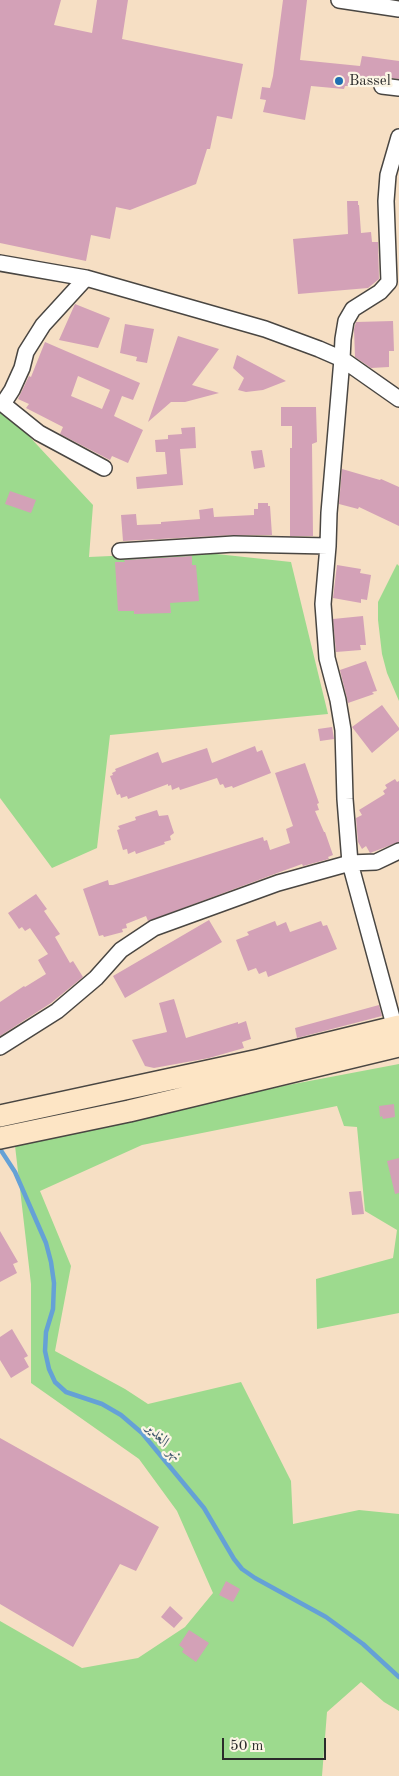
<!DOCTYPE html>
<html>
<head>
<meta charset="utf-8">
<style>
	body { margin:0 }
	#map { position:relative; width:399px; height:1776px; overflow:hidden; background:#f6dfc4; font-family:"Old Standard TT",serif }
	canvas { display:block }
	.scale { position:absolute; left:222px; top:1738px; width:104px; height:22px; box-sizing:border-box; border:2px solid #2b2b2b; border-top:0; padding-left:6px; font-size:15px; line-height:18px; white-space:nowrap; color:#2b2b2b; -webkit-text-stroke:4px #fcf5e5; paint-order:stroke }
</style>
</head>
<body>
<div id="map">
<canvas width="399" height="1776"></canvas>
<div class="scale">50 m</div>
</div>
<script>
const ctx = document.querySelector('canvas').getContext('2d');
ctx.lineJoin = 'round';
function fill(path, color) { ctx.fillStyle = color; ctx.fill(path, 'evenodd'); }
const shape = rows => new Path2D(rows.map(r => 'M' + r).join(''));
function trace(path, color, width, dash) { ctx.strokeStyle = color; ctx.lineWidth = width; ctx.lineCap = dash ? 'butt' : 'round'; ctx.setLineDash(dash || []); ctx.stroke(path); }
function write(font, color, halo, rows, align = 'center') {
  ctx.font = font + ' "Old Standard TT",Amiri,serif'; ctx.lineWidth = 4.5; ctx.setLineDash([]); ctx.textBaseline = 'middle'; ctx.strokeStyle = halo; ctx.fillStyle = color; for (const [text, x, y, turn = 0] of rows) {
    ctx.save(); ctx.translate(x, y); ctx.rotate((+turn || 0) * Math.PI / 180); ctx.textAlign = isNaN(turn) ? turn : align; if (halo) ctx.strokeText(text, 0, 0); ctx.fillText(text, 0, 0); ctx.restore();
  }
}
const green = shape([
	[0,405,93,505,89,557,198,552,291,562,328,714,110,735,97,848,52,868,0,798],
	[397,564,399,566,399,701,387,673,382,654,378,620,378,602],
	[399,1064,399,1313,317,1329,316,1279,393,1258,397,1230,365,1211,357,1127,344,1126,337,1106,142,1145,40,1191,71,1266,55,1351,125,1389,148,1404,241,1382,291,1481,293,1524,359,1510,399,1514,399,1711,384,1702,361,1682,327,1712,322,1776,0,1776,0,1621,82,1668,138,1658,185,1627,213,1593,177,1511,139,1459,31,1383,31,1284,14,1137]
]);
const stream = shape([
	[0,1149,15,1172,46,1243,51,1262,54,1283,53,1309,46,1332,45,1351,49,1369,55,1382,66,1392,102,1404,121,1415,142,1433,204,1508,234,1559,242,1569,255,1578,326,1617,363,1644,399,1677]
]);
const building = shape([
	[0,0,61,0,54,25,92,33,97,0,128,0,122,39,243,64,232,119,217,116,210,149,207,149,196,184,130,210,116,207,110,239,91,235,86,261,0,243],
	[283,0,307,0,300,60,360,66,362,56,399,61,399,79,383,77,374,81,353,77,353,81,349,80,349,86,345,86,344,89,311,86,305,120,263,112,266,100,260,99,262,87,270,88,273,76],
	[347,201,358,201,358,205,359,205,361,233,371,232,372,242,378,242,379,279,368,288,298,294,293,239,348,234],
	[75,304,110,318,98,348,59,340],
	[393,321,394,351,389,351,389,367,371,368,355,357,354,329,356,322],
	[125,324,154,329,147,363,136,361,137,357,120,353],
	[178,336,219,349,192,385,219,393,185,402,171,402,148,422],
	[45,342,140,383,133,400,122,396,114,416,143,430,128,463,112,456,110,460,60,434,63,427,26,408,29,404,18,399,29,376,31,377],
	[78,376,110,390,102,409,71,396],
	[237,355,286,381,263,390,246,392,238,390,244,378,233,368],
	[281,407,316,407,317,442,312,444,313,536,290,536,290,448,292,448,292,426,281,426],
	[195,427,196,448,180,449,183,485,137,489,136,477,167,474,165,452,156,452,155,440,168,439,168,435,182,434,181,428],
	[262,450,265,467,254,469,251,451],
	[342,469,380,480,381,479,399,487,399,526,359,507,358,509,339,504],
	[10,491,36,500,31,513,5,504],
	[258,503,268,503,268,506,270,506,272,535,233,535,123,541,121,515,136,514,137,525,161,524,161,522,200,519,199,510,213,508,214,517,254,515,254,509,258,509],
	[192,556,192,565,196,565,199,601,170,603,171,613,134,614,134,611,118,611,115,562,125,562,124,560],
	[337,565,361,569,360,573,371,575,367,600,361,599,361,603,333,598],
	[363,616,366,645,360,645,361,650,336,652,333,619],
	[366,661,377,691,372,692,374,694,348,703,340,670],
	[382,705,399,728,399,730,372,753,352,727],
	[332,727,334,739,320,741,318,729],
	[255,746,257,752,262,750,271,773,233,788,232,786,225,788,223,784,220,785,217,778,180,790,179,787,172,790,171,785,168,786,168,784,128,799,127,796,121,798,120,794,117,795,110,776,113,775,112,773,116,771,115,769,158,752,162,763,207,748,212,763],
	[305,763,319,803,317,804,319,810,315,811,324,832,325,832,333,855,328,857,329,859,303,866,302,864,280,872,148,921,146,916,126,924,127,928,122,929,123,932,104,937,103,935,99,936,83,889,108,880,109,885,113,885,263,837,264,841,267,840,270,850,290,843,286,829,293,826,275,773],
	[395,779,397,782,399,781,399,842,370,853,366,846,362,849,358,842,356,818,362,815,359,810,385,794,383,791,387,788,385,785],
	[157,810,159,816,168,815,174,833,170,836,171,840,164,842,165,844,136,854,135,851,128,854,127,849,123,850,117,830,120,829,118,826,136,820,135,817],
	[36,894,47,909,44,911,60,934,55,937,70,963,73,961,83,977,51,1003,0,1036,0,1002,24,986,25,987,46,974,38,960,48,954,30,928,25,931,22,927,19,929,8,913],
	[209,920,222,942,125,998,113,976],
	[275,921,277,926,286,922,290,932,321,921,323,926,327,925,337,949,268,977,266,971,259,974,256,968,248,971,236,940,249,935,247,932],
	[174,999,186,1038,238,1022,238,1024,246,1021,251,1039,242,1042,244,1048,209,1058,154,1068,145,1066,132,1040,167,1032,159,1003],
	[379,1005,382,1016,297,1038,295,1028],
	[394,1104,395,1117,383,1119,382,1116,380,1117,379,1106],
	[399,1158,399,1193,395,1194,387,1161],
	[361,1191,364,1214,352,1215,349,1192],
	[0,1231,18,1262,13,1264,17,1273,0,1282],
	[12,1329,28,1356,24,1358,29,1367,11,1378,0,1360,0,1337],
	[0,1438,159,1527,136,1571,120,1564,73,1647,0,1604],
	[226,1581,240,1589,233,1602,219,1595],
	[170,1606,183,1618,174,1628,161,1617],
	[189,1630,209,1643,196,1662,182,1652,184,1649,179,1645]
]);
const street = shape([
	[339,0,399,9],
	[382,86,399,88],
	[0,263,86,278,265,329,319,349,342,359,399,399],
	[86,278,43,325,26,352,22,368,12,390,3,404,39,433,104,468],
	[120,551,234,544,328,546],
	[397,1036,350,863,345,799,343,730,338,700,327,658,323,604,328,546,329,513,342,359,343,339,346,321,353,309,380,292,389,282,386,201,388,175,399,137],
	[0,1047,57,1011,96,978,121,950,154,928,278,883,350,863,376,862,399,851]
]);
const secondary = shape([
	[0,1116,259,1060,399,1026],
	[0,1138,129,1111,399,1046]
]);
const markers = [
	[339,81,5,"#1f6fb2"]
];
const poiNames = [
	["Bassel",349,81]
];
const waterNames = [
	["نهر الغدير",164,1442,48]
];
fill(green, '#9dda8e');
trace(stream, '#65a1d6', 4.5);
fill(building, '#d3a1b7');
trace(street, '#494642', 18);
trace(secondary, '#494642', 24);
trace(street, '#fff', 15);
trace(secondary, '#fde5c5', 21);
for (const [x, y, r, color] of markers) { const dot = new Path2D(); dot.arc(x, y, r, 0, 2 * Math.PI); ctx.fillStyle = color; ctx.fill(dot); trace(dot, '#fcf5e5', 2); }
write('15px', '#2b2b2b', '#fcf5e5', poiNames, 'left');
write('italic 16px', '#425a6f', '#fcf5e5', waterNames);
</script>
</body>
</html>
